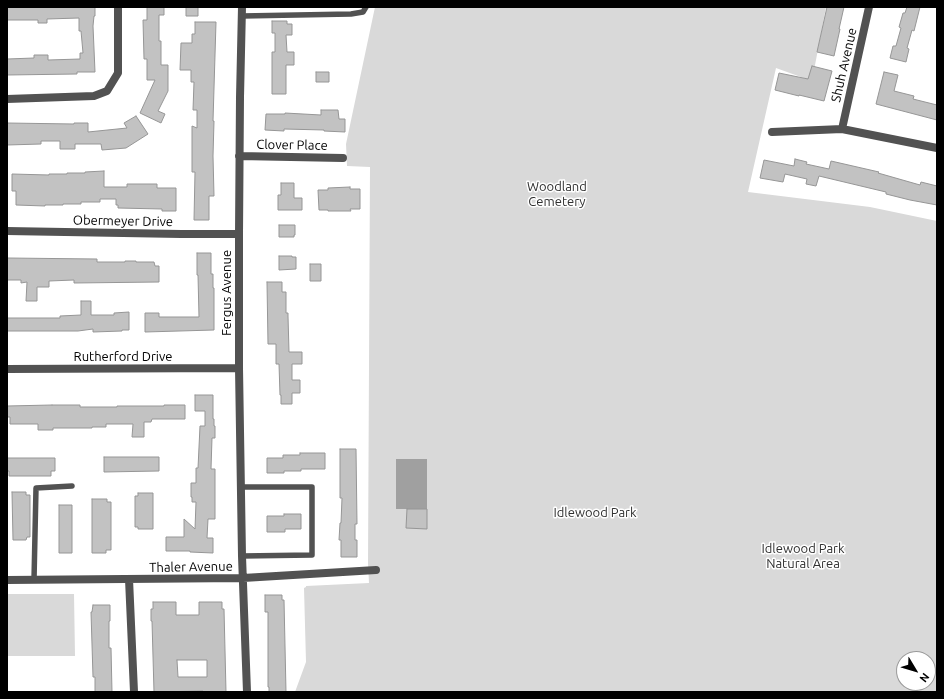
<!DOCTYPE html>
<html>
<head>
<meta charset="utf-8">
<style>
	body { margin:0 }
	#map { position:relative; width:944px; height:699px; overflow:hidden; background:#fff; font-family:Ubuntu,sans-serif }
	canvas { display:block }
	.frame { position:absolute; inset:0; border:8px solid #000; pointer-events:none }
	.north { position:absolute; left:896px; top:651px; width:40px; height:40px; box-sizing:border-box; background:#fff; border:1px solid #999; border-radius:50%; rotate:128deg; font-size:11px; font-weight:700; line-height:16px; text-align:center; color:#000 }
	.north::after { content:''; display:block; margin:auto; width:14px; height:18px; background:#000; clip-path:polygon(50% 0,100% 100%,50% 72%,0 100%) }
</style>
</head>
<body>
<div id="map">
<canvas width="944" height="699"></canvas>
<div class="frame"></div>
<div class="north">N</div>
</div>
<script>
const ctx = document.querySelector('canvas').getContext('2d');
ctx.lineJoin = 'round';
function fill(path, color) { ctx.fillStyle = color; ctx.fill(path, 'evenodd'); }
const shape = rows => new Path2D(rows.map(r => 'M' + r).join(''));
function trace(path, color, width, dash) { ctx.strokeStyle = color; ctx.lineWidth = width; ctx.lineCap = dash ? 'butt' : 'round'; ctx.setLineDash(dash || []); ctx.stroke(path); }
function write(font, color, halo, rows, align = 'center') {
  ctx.font = font + ' Ubuntu,sans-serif'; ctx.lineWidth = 3; ctx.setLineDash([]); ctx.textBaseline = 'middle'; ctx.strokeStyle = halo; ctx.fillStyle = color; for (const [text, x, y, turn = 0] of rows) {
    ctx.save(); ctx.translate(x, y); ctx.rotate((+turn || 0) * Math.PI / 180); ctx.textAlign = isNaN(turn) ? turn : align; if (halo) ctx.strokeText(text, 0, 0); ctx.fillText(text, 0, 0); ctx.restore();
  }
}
const green = shape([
	[375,7,826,7,812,81,776,68,748,192,870,207,937,221,937,692,295,692,306,662,304,588,306,587,306,586,369,583,368,563,370,167,347,166,346,144],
	[904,659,928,659,928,683,904,683],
	[7,594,74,594,75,656,7,656]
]);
const water = shape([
	[396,459,427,459,427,509,396,509]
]);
const building = shape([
	[7,7,95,7,95,16,94,16,93,26,95,72,77,72,77,74,7,75,7,59,34,58,34,55,48,55,48,60,80,59,80,53,83,53,81,31,79,31,79,18,47,19,47,23,38,23,38,20,7,20,7,7],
	[147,7,164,7,164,15,159,15,159,41,161,41,161,65,168,65,168,91,158,111,165,114,161,123,140,113,155,80,147,80,147,59,144,59,143,20,147,20,147,7],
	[186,7,198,7,198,16,186,16,186,7],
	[827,7,844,7,839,29,840,29,834,56,817,52,827,7],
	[907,7,920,7,914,31,912,30,907,48,909,49,906,62,890,58,893,46,896,46,901,28,899,27,903,13,905,13,907,7],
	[272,21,287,21,287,24,292,24,292,35,286,35,287,52,294,52,294,65,286,65,286,94,272,94,272,52,275,52,275,33,272,33,272,21],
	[195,22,216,22,213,121,214,121,213,156,214,196,209,196,209,220,194,220,195,172,192,172,192,126,197,128,197,110,193,110,194,82,191,82,191,70,180,70,181,43,192,43,192,34,195,34,195,22],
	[812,66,832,71,824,101,799,95,799,96,775,90,779,73,808,79,812,66],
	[316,72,329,72,329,82,316,82,316,72],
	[884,72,898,75,894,91,914,96,913,99,937,105,937,120,876,104,884,72],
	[321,110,338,110,339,119,345,119,345,132,324,131,324,130,284,129,284,131,265,130,266,114,285,114,285,113,321,115,321,110],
	[136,116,148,134,126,148,102,150,101,144,75,144,75,149,60,149,60,141,41,141,41,144,7,145,7,123,74,124,74,123,88,123,88,132,127,128,124,123,136,116],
	[795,159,807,162,806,164,829,169,831,161,879,172,878,173,920,185,921,182,937,186,937,205,910,200,886,194,886,192,819,176,816,186,806,184,807,179,785,174,783,182,760,178,764,160,794,166,795,159],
	[104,171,104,187,127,187,127,184,157,184,157,188,176,188,176,211,162,211,162,209,118,208,118,205,116,205,116,199,100,199,100,202,81,202,81,204,63,204,63,205,45,205,45,206,16,205,16,191,12,191,12,174,49,175,49,174,67,174,67,173,85,173,85,172,104,171],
	[281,183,294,183,294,198,302,198,302,210,278,210,278,195,281,195,281,183],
	[350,187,350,189,360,189,360,209,350,209,351,211,328,211,328,210,319,210,318,190,328,190,328,188,350,187],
	[279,225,295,225,295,235,294,235,294,237,279,237,279,225],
	[197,253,211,253,211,274,213,274,213,288,214,288,214,330,145,332,145,313,159,313,159,317,199,317,198,275,197,275,197,253],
	[279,256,292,256,292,257,296,257,296,269,279,270,279,256],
	[7,258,97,259,97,262,125,262,125,261,136,261,136,262,154,262,155,266,159,266,159,282,74,283,74,280,49,281,49,287,37,287,37,301,26,301,27,282,21,283,21,280,7,280,7,258],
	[310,264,321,264,321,281,310,281,310,264],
	[267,282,282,282,282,292,286,292,286,313,288,313,288,316,289,352,302,352,302,364,292,364,292,380,300,380,300,393,292,393,292,404,281,404,281,395,280,395,279,364,276,364,276,344,268,344,267,282],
	[81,301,91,301,91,315,114,315,114,313,129,312,129,330,122,330,122,331,93,332,93,329,78,331,7,331,7,318,60,318,60,316,81,315,81,301],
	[195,395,213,395,213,419,214,419,214,426,215,426,215,438,212,438,211,469,215,469,215,519,208,519,207,538,213,538,213,553,190,552,190,551,166,551,166,537,184,537,184,519,195,529,196,502,192,502,192,497,191,497,191,483,196,483,196,468,198,468,200,426,205,426,205,411,195,411,195,395],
	[52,405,80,405,80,407,117,407,117,406,164,406,164,405,185,405,185,419,152,419,151,422,144,422,144,437,132,437,133,424,106,424,106,427,92,427,92,428,53,428,53,430,38,430,38,424,10,424,10,417,7,417,7,406,52,405],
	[340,449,356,449,357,524,355,524,355,540,357,540,357,557,341,557,341,540,339,540,340,523,341,523,342,498,340,498,340,449],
	[300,453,325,453,325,469,301,469,301,471,284,471,284,473,267,473,267,458,283,458,283,455,300,455,300,453],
	[104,457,159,457,159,471,104,472,104,457],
	[7,458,55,458,55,471,51,471,51,476,9,476,9,471,7,471,7,458],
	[12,492,26,492,26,495,30,495,30,537,27,537,26,540,13,540,12,492],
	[138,493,153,493,153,529,138,529,138,527,135,527,135,496,138,496,138,493],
	[92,499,107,499,107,502,111,502,111,550,106,550,106,553,92,553,92,499],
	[59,505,72,505,72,553,59,553,59,505],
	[407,509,427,509,427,529,406,528,407,509],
	[284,514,301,514,301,529,285,529,285,532,267,532,267,516,284,516,284,514],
	[265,595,282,595,282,600,284,600,286,692,269,692,269,687,268,687,268,612,265,612,265,595],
	[153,602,176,602,176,615,199,615,199,602,222,602,222,609,224,609,226,692,203,692,203,691,154,692,152,621,151,621,151,609,153,609,153,602],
	[177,660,207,660,207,677,178,677,177,660],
	[93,605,110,605,110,621,109,621,109,648,111,648,112,692,95,692,95,677,93,677,91,612,92,612,93,605]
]);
const service = shape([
	[242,16,351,14,363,12,366,7],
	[240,487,312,487,312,555,242,556],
	[34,580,36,488,72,486]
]);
const minor = shape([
	[242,7,240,97,239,234,239,368,242,556,247,692],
	[7,99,94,96,107,91,118,73,118,7],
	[842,129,869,7],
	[772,132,842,129,937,148],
	[239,156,343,158],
	[7,231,181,234,239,234],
	[7,369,239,368],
	[129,579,134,692],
	[7,580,243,578,376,570]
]);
const streetNames = [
	["Shuh Avenue",844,65,-77],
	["Clover Place",292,145,1],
	["Obermeyer Drive",123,221,1],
	["Fergus Avenue",227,293,-90],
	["Rutherford Drive",123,357],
	["Thaler Avenue",191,567,-1]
];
const parkNames = [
	["Woodland",557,187],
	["Cemetery",557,202],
	["Idlewood Park",595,513],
	["Idlewood Park",803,549],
	["Natural Area",803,564]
];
fill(green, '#d9d9d9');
fill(water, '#a0a0a0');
fill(building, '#c2c2c2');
trace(building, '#969696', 1);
trace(service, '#525252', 5.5);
trace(minor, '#525252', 8);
write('13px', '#000', '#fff', streetNames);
write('13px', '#303030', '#fff', parkNames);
</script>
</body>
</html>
